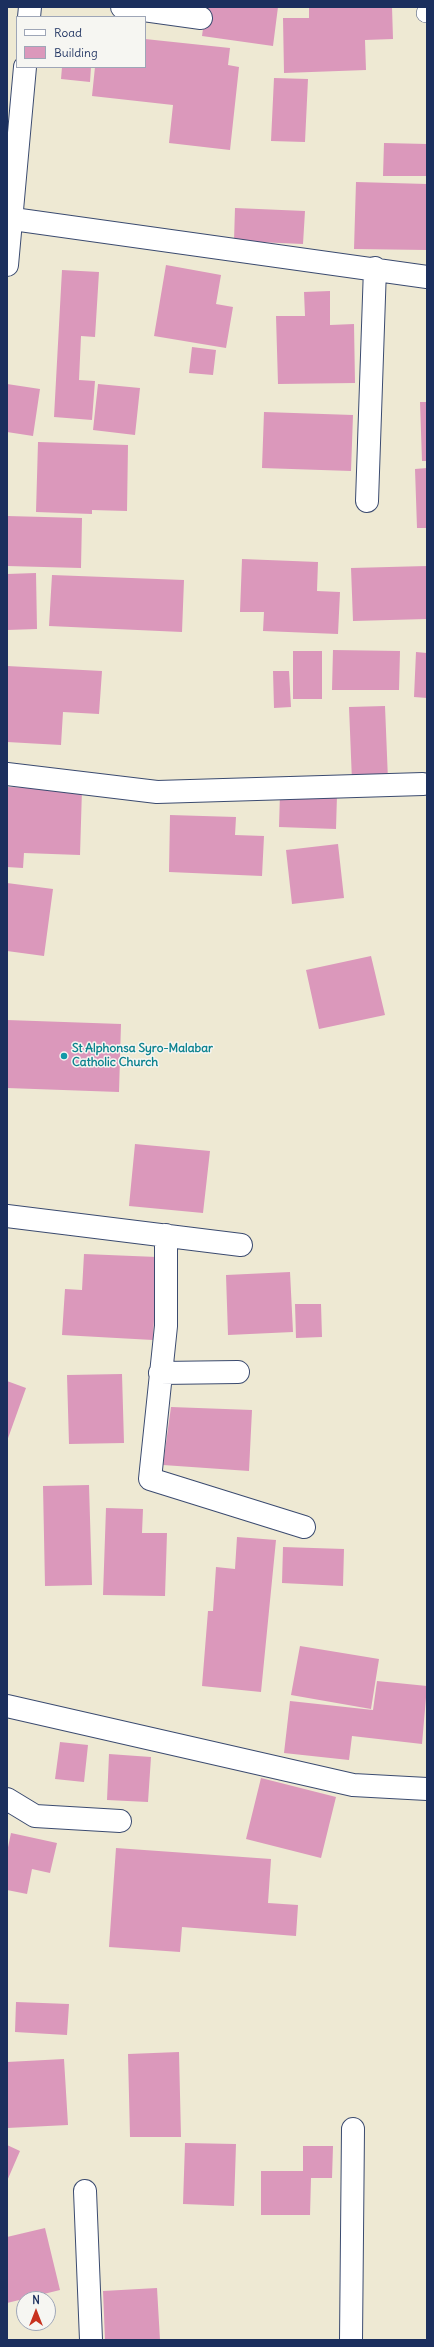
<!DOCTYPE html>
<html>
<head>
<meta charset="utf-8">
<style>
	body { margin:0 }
	#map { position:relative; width:434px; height:2347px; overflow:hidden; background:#eee9d3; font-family:Delius,sans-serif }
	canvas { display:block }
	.frame { position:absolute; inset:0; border:8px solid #1b2f5e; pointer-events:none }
	.legend { position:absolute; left:16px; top:16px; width:130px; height:52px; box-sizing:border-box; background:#f6f6f2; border:1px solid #9ea6b7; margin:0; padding:5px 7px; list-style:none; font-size:12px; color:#1b2f5e }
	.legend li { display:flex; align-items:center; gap:8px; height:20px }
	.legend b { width:20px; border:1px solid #9ea6b7 }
	.north { position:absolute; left:16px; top:2291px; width:40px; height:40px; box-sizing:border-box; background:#f6f6f2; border:1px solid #9ea6b7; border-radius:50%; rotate:0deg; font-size:11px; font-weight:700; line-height:16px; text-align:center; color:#1b2f5e }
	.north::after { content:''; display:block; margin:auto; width:14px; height:18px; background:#c8321e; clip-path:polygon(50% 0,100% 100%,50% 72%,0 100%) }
</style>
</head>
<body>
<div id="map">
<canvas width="434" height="2347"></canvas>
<div class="frame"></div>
<ul class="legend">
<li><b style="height:5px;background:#fff"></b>Road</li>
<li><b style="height:11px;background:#db98bb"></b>Building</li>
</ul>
<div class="north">N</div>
</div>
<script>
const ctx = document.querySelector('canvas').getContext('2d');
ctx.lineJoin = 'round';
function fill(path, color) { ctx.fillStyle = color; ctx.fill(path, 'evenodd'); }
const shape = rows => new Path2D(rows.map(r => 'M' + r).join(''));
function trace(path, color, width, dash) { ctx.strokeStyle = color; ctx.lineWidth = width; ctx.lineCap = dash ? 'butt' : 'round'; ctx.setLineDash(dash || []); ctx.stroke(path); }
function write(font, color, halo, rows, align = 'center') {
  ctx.font = font + ' Delius,sans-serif'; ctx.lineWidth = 3; ctx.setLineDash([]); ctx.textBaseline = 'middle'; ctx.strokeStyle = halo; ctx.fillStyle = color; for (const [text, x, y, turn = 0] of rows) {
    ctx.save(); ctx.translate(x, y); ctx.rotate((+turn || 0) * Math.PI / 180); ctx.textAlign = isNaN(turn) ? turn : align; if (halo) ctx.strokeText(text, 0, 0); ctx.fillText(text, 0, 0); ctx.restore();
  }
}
const building = shape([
	[206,7,278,7,273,46,202,36],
	[309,7,392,7,393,39,365,40,366,70,284,73,283,18,309,18],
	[145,39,230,48,228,65,239,67,230,150,169,143,173,105,92,96,95,67,145,67],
	[62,67,91,67,90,82,61,79],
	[274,78,308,79,305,142,271,141],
	[384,143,427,144,427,176,383,176],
	[356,182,427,184,427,250,354,249],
	[235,208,305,211,303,244,234,241],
	[166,265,221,275,216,304,233,307,226,348,154,336],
	[62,270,99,272,95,337,81,336,79,380,95,381,92,420,54,417],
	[330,291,330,325,354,324,355,383,278,384,276,316,305,316,304,292],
	[192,347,216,350,213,375,189,373],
	[7,384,40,389,33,436,7,432],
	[98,384,140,388,135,435,93,430],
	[420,402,427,402,427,461,422,461],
	[264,412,353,415,351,471,262,468],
	[38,442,128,445,127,511,92,510,92,514,36,512],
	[427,468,427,528,417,528,415,469],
	[7,516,82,518,81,568,7,566],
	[242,559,318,562,317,591,340,592,338,634,263,631,264,612,240,612],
	[427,566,427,619,353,621,351,568],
	[36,573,37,629,7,630,7,574],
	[52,575,184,580,182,632,49,626],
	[333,650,400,651,399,690,332,690],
	[293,651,322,651,322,699,293,699],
	[416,652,427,653,427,698,414,697],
	[7,666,102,671,99,714,63,712,61,745,7,742],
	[273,671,289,671,291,707,274,708],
	[385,706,388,780,352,781,349,707],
	[7,787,82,789,80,855,24,853,23,868,7,867],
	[280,793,337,795,336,829,279,827],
	[170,815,236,817,235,835,264,836,262,876,169,872],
	[338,844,344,898,292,904,286,850],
	[7,883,53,889,44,956,7,951],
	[371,956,385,1015,319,1029,306,970],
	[7,1020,121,1024,119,1092,7,1088],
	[135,1144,210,1151,203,1213,129,1206],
	[84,1254,157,1257,153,1340,62,1335,65,1289,82,1290],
	[290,1272,293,1332,228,1335,226,1275],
	[295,1304,321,1304,322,1337,296,1338],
	[122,1374,124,1443,69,1444,67,1375],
	[7,1381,26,1388,7,1441],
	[171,1407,252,1410,249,1471,163,1465],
	[89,1485,92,1585,45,1586,43,1486],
	[106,1508,143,1509,142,1533,167,1533,165,1596,103,1595],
	[237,1537,276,1540,261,1692,202,1686,208,1611,213,1611,216,1567,235,1569],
	[283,1547,344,1549,343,1586,282,1583],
	[300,1646,379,1659,371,1709,291,1695],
	[377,1681,427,1686,422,1744,352,1736,349,1760,284,1753,290,1701,373,1710],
	[60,1742,88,1745,84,1782,55,1779],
	[109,1754,151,1757,148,1802,107,1800],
	[261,1778,336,1797,321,1858,246,1839],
	[11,1833,57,1843,50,1873,32,1869,27,1894,7,1890,7,1852],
	[116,1848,271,1859,268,1903,298,1905,296,1936,182,1927,180,1952,109,1947],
	[16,2002,69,2004,67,2035,15,2032],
	[179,2052,181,2137,130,2137,128,2054],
	[64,2059,68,2125,7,2128,7,2062],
	[185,2143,236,2144,234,2206,183,2204],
	[7,2145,20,2151,7,2181],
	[303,2146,333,2146,332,2178,311,2178,310,2215,261,2215,261,2171,303,2171],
	[45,2228,60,2290,7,2303,7,2237],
	[157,2288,160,2340,105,2340,103,2291]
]);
const lane = shape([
	[426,13,427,13]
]);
const street = shape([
	[122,7,201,18],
	[13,219,427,277],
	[367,501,375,268],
	[7,774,157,792,423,784],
	[7,1216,241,1245],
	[166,1235,166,1326,150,1479,304,1527],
	[160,1373,238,1372],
	[7,1706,353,1785,427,1789],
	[7,1799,35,1816,120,1821],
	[85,2191,91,2340],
	[351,2340,353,2129]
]);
const secondary = shape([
	[29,17,30,7],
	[7,265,25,67]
]);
const markers = [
	[64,1056,4,"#0f9aa8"]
];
const cultureNames = [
	["St Alphonsa Syro-Malabar",72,1049],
	["Catholic Church",72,1063]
];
fill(building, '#db98bb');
trace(lane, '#3b4b70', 20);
trace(street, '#3b4b70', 24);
trace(secondary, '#3b4b70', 24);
trace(lane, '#fff', 19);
trace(street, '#fff', 22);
trace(secondary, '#fff', 22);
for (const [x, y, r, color] of markers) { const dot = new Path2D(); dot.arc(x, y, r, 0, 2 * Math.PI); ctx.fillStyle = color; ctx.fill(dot); trace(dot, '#f6f6f2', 1.5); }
write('bold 12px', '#0d838f', '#f6f6f2', cultureNames, 'left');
</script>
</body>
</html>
